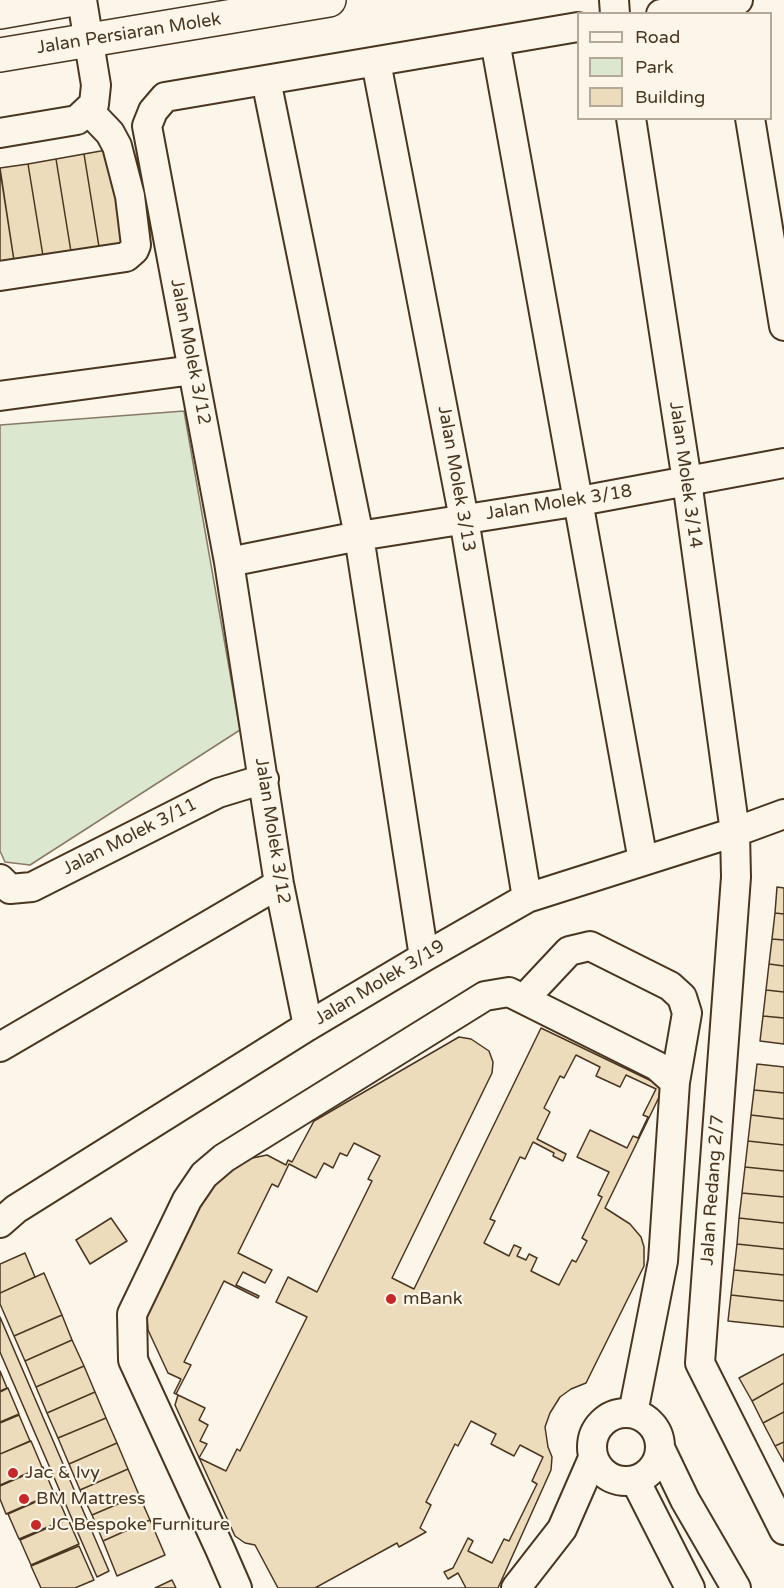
<!DOCTYPE html>
<html>
<head>
<meta charset="utf-8">
<style>
	body { margin:0 }
	#map { position:relative; width:784px; height:1588px; overflow:hidden; background:#fbf6e9; font-family:"Varela Round",sans-serif }
	canvas { display:block }
	.legend { position:absolute; left:577px; top:12px; width:195px; height:108px; box-sizing:border-box; background:#fbf6e9; border:2px solid #b4a999; margin:0; padding:8px 10px; list-style:none; font-size:18px; color:#4a3520 }
	.legend li { display:flex; align-items:center; gap:12px; height:30px }
	.legend b { width:30px; border:2px solid #b4a999 }
</style>
</head>
<body>
<div id="map">
<canvas width="784" height="1588"></canvas>
<ul class="legend">
<li><b style="height:8px;background:#fbf6e9"></b>Road</li>
<li><b style="height:16px;background:#dce7d0"></b>Park</li>
<li><b style="height:16px;background:#ecdcbc"></b>Building</li>
</ul>
</div>
<script>
const ctx = document.querySelector('canvas').getContext('2d');
ctx.lineJoin = 'round';
function fill(path, color) { ctx.fillStyle = color; ctx.fill(path, 'evenodd'); }
const shape = rows => new Path2D(rows.map(r => 'M' + r).join(''));
function trace(path, color, width, dash) { ctx.strokeStyle = color; ctx.lineWidth = width; ctx.lineCap = dash ? 'butt' : 'round'; ctx.setLineDash(dash || []); ctx.stroke(path); }
function write(font, color, halo, rows, align = 'center') {
  ctx.font = font + ' "Varela Round",sans-serif'; ctx.lineWidth = 4.5; ctx.setLineDash([]); ctx.textBaseline = 'middle'; ctx.strokeStyle = halo; ctx.fillStyle = color; for (const [text, x, y, turn = 0] of rows) {
    ctx.save(); ctx.translate(x, y); ctx.rotate((+turn || 0) * Math.PI / 180); ctx.textAlign = isNaN(turn) ? turn : align; if (halo) ctx.strokeText(text, 0, 0); ctx.fillText(text, 0, 0); ctx.restore();
  }
}
const green = shape([
	[184,411,240,730,30,865,5,862,0,851,0,425,184,411]
]);
const building = shape([
	[112,149,128,248,100,253,84,154,112,149],
	[84,154,100,253,72,258,56,159,84,154],
	[56,159,72,258,44,262,28,164,56,159],
	[28,164,44,262,15,267,0,168,28,164],
	[0,170,15,267,0,270,0,170],
	[777,887,784,888,784,914,775,913,777,887],
	[775,913,784,914,784,940,772,939,775,913],
	[772,939,784,940,784,966,769,964,772,939],
	[769,964,784,966,784,992,766,990,769,964],
	[766,990,784,992,784,1018,763,1016,766,990],
	[763,1016,784,1018,784,1044,760,1041,763,1016],
	[541,1028,664,1087,605,1208,630,1224,641,1237,644,1247,644,1266,586,1383,571,1389,560,1397,550,1413,545,1427,548,1447,552,1457,551,1470,498,1588,278,1588,255,1545,245,1543,235,1536,175,1405,178,1395,174,1393,181,1379,168,1373,148,1330,147,1318,149,1309,207,1190,243,1160,267,1155,286,1165,288,1160,292,1162,314,1121,459,1037,471,1039,489,1051,493,1062,492,1073,392,1278,414,1289,541,1028],
	[576,1055,600,1067,596,1076,620,1087,626,1075,656,1089,643,1115,648,1117,638,1138,633,1136,627,1148,590,1130,577,1157,609,1172,598,1195,602,1197,582,1238,587,1241,576,1262,572,1260,559,1285,531,1271,537,1258,529,1254,526,1260,517,1256,521,1248,514,1245,509,1256,484,1243,495,1221,490,1219,520,1157,525,1159,533,1142,554,1153,553,1156,563,1161,566,1154,537,1139,550,1112,544,1108,560,1076,564,1078,576,1055],
	[757,1064,784,1067,784,1093,754,1090,757,1064],
	[754,1090,784,1093,784,1119,751,1115,754,1090],
	[751,1115,784,1119,784,1145,748,1141,751,1115],
	[748,1141,784,1145,784,1171,745,1167,748,1141],
	[354,1143,380,1156,368,1179,372,1181,317,1292,288,1277,276,1302,307,1317,240,1451,237,1449,226,1471,199,1458,207,1444,200,1441,208,1425,199,1420,205,1408,176,1394,191,1365,184,1362,224,1281,258,1298,259,1296,236,1285,243,1272,265,1283,272,1270,238,1253,272,1184,278,1187,289,1164,316,1178,324,1163,333,1168,340,1153,347,1156,354,1143],
	[745,1167,784,1171,784,1197,742,1193,745,1167],
	[742,1193,784,1197,784,1223,739,1218,742,1193],
	[111,1218,127,1241,90,1264,76,1240,111,1218],
	[739,1218,784,1223,784,1249,737,1244,739,1218],
	[737,1244,784,1249,784,1275,734,1270,737,1244],
	[25,1253,35,1277,0,1293,0,1264,25,1253],
	[734,1270,784,1275,784,1301,731,1295,734,1270],
	[44,1273,62,1315,14,1336,0,1304,0,1293,44,1273],
	[731,1295,784,1301,784,1327,728,1321,731,1295],
	[62,1315,72,1340,25,1361,14,1336,62,1315],
	[0,1317,109,1571,97,1577,0,1352,0,1317],
	[72,1340,84,1366,36,1387,25,1361,72,1340],
	[784,1354,784,1383,752,1401,739,1378,784,1354],
	[84,1366,95,1392,47,1413,36,1387,84,1366],
	[0,1371,7,1388,0,1391,0,1371],
	[784,1383,784,1412,763,1423,752,1401,784,1383],
	[8,1388,19,1414,0,1422,0,1392,8,1388],
	[95,1392,106,1418,58,1438,47,1413,95,1392],
	[784,1412,784,1442,775,1446,763,1423,784,1412],
	[19,1415,30,1441,0,1454,0,1423,19,1415],
	[106,1418,117,1443,69,1464,58,1438,106,1418],
	[471,1421,496,1434,491,1444,514,1456,520,1445,543,1457,532,1481,537,1484,509,1541,504,1539,492,1563,468,1551,473,1541,468,1538,453,1568,444,1572,448,1579,458,1573,466,1588,315,1588,397,1543,399,1547,426,1532,420,1528,431,1505,426,1502,455,1444,458,1446,471,1421],
	[31,1441,42,1467,0,1485,0,1454,31,1441],
	[784,1442,784,1462,775,1446,784,1442],
	[117,1443,128,1469,80,1490,69,1464,117,1443],
	[43,1467,54,1493,6,1514,0,1499,0,1486,43,1467],
	[128,1469,139,1495,92,1515,80,1490,128,1469],
	[56,1493,67,1519,19,1539,8,1514,56,1493],
	[139,1495,150,1520,103,1541,92,1515,139,1495],
	[68,1519,79,1544,31,1565,20,1540,68,1519],
	[150,1520,165,1555,117,1576,103,1541,150,1520],
	[79,1546,94,1580,75,1588,41,1588,31,1566,79,1546],
	[172,1580,176,1588,155,1588,172,1580]
]);
const minor = shape([
	[614,0,615,14],
	[661,14,738,0],
	[495,41,643,861],
	[376,62,464,519,527,898],
	[266,80,359,536,424,957],
	[631,118,687,481,735,832,736,877,700,1363,784,1530],
	[750,118,784,326],
	[0,133,77,120,94,104,96,85,82,0],
	[0,276,126,257,134,250,136,245,130,196,117,146,110,133,88,110],
	[0,396,193,370],
	[229,562,359,536,580,501,784,463],
	[0,879,10,889,32,887,218,793,264,779],
	[524,999,569,951,590,946,670,986,682,997,687,1013,675,1082],
	[308,1026,279,884,229,562,147,126,153,111,165,97,578,27],
	[0,1047,279,884],
	[0,1223,16,1209,308,1026,424,957,527,898,735,832,784,814],
	'592 1447a34 34 0 1 1 68 0a34 34 0 1 1-68 0Z',
	[660,1448,685,1500,736,1588],
	[635,1480,690,1588],
	[237,1588,220,1549,133,1360,132,1314,187,1200,204,1175,224,1158,485,996,509,992,657,1066,675,1082,663,1261,633,1413],
	[516,1588,562,1529,593,1458]
]);
const major = shape([
	[0,12,68,0],
	[0,55,329,0]
]);
const markers = [
	[391,1299,6,"#c62828"],
	[13,1473,6,"#c62828"],
	[24,1499,6,"#c62828"],
	[36,1525,6,"#c62828"]
];
const streetNames = [
	["Jalan Persiaran Molek",129,34,-9],
	["Jalan Molek 3/12",190,352,79],
	["Jalan Molek 3/14",685,475,82],
	["Jalan Molek 3/13",456,479,80],
	["Jalan Molek 3/18",559,503,-9],
	["Jalan Molek 3/12",272,831,81],
	["Jalan Molek 3/11",130,837,-27],
	["Jalan Molek 3/19",380,983,-31],
	["Jalan Redang 2/7",713,1190,-86]
];
const poiNames = [
	["mBank",403,1299],
	["Jac & Ivy",25,1473],
	["BM Mattress",36,1499],
	["JC Bespoke Furniture",48,1525]
];
fill(green, '#dce7d0');
trace(green, '#887966', 1.5);
fill(building, '#ecdcbc');
trace(building, '#4a3520', 1.5);
trace(minor, '#4a3520', 32);
trace(major, '#4a3520', 36);
trace(minor, '#fbf6e9', 28);
trace(major, '#fbf6e9', 33);
for (const [x, y, r, color] of markers) { const dot = new Path2D(); dot.arc(x, y, r, 0, 2 * Math.PI); ctx.fillStyle = color; ctx.fill(dot); trace(dot, '#fbf6e9', 2); }
write('18px', '#4a3520', '#fbf6e9', streetNames);
write('18px', '#4a3520', '#fbf6e9', poiNames, 'left');
</script>
</body>
</html>
